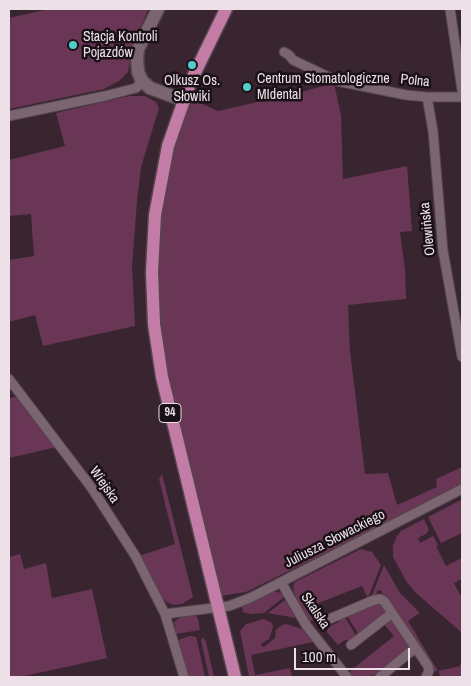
<!DOCTYPE html>
<html>
<head>
<meta charset="utf-8">
<style>
	body { margin:0 }
	#map { position:relative; width:471px; height:686px; overflow:hidden; background:#382530; font-family:"Archivo Narrow",sans-serif }
	canvas { display:block }
	.frame { position:absolute; inset:0; border:10px solid #ede0e7; pointer-events:none }
	.scale { position:absolute; left:294px; top:648px; width:116px; height:22px; box-sizing:border-box; border:2px solid #ede0e7; border-top:0; padding-left:6px; font-size:15px; line-height:18px; white-space:nowrap; color:#ede0e7; -webkit-text-stroke:4px #1a1116; paint-order:stroke }
</style>
</head>
<body>
<div id="map">
<canvas width="471" height="686"></canvas>
<div class="frame"></div>
<div class="scale">100 m</div>
</div>
<script>
const ctx = document.querySelector('canvas').getContext('2d');
ctx.lineJoin = 'round';
function fill(path, color) { ctx.fillStyle = color; ctx.fill(path, 'evenodd'); }
const shape = rows => new Path2D(rows.map(r => 'M' + r).join(''));
function trace(path, color, width, dash) { ctx.strokeStyle = color; ctx.lineWidth = width; ctx.lineCap = dash ? 'butt' : 'round'; ctx.setLineDash(dash || []); ctx.stroke(path); }
function write(font, color, halo, rows, align = 'center') {
  ctx.font = font + ' "Archivo Narrow",sans-serif'; ctx.lineWidth = 5; ctx.setLineDash([]); ctx.textBaseline = 'middle'; ctx.strokeStyle = halo; ctx.fillStyle = color; for (const [text, x, y, turn = 0] of rows) {
    ctx.save(); ctx.translate(x, y); ctx.rotate((+turn || 0) * Math.PI / 180); ctx.textAlign = isNaN(turn) ? turn : align; if (halo) ctx.strokeText(text, 0, 0); ctx.fillText(text, 0, 0); ctx.restore();
  }
}
const green = shape([
	[49,9,148,9,133,46,128,72,119,81,104,89,9,109,9,18],
	[334,83,341,115,343,179,407,166,412,231,400,232,405,269,406,299,348,305,350,351,365,474,388,473,397,505,437,487,436,479,462,467,462,484,370,531,246,592,221,596,166,378,155,272,160,208,173,150,191,99,218,111,305,91],
	[129,96,145,96,156,102,159,108,141,167,137,201,132,267,135,326,43,346,35,315,9,322,9,260,34,256,31,214,9,216,9,160,65,146,56,113],
	[16,397,57,447,9,458,9,398],
	[162,474,193,597,182,604,174,605,167,602,159,596,139,556,175,544,159,479],
	[461,500,462,533,441,543,428,517],
	[424,519,429,530,426,534,418,538,420,543,433,536,438,545,436,546,446,566,462,558,462,579,454,583,462,598,462,633,415,592,406,581,393,557,393,546,397,536,401,531],
	[361,549,372,552,381,565,368,598,362,586,311,606,316,619,309,622,294,593,293,586,295,582],
	[20,554,24,569,46,563,52,598,92,589,107,658,20,677,9,677,9,557],
	[384,565,400,593,420,613,408,621,438,671,460,666,462,657,462,677,441,677,438,671,431,671,385,599,381,590,377,591,376,597,371,598],
	[273,591,281,593,284,597,264,613,251,614,243,612,242,607,246,604],
	[285,600,296,618,268,613],
	[379,602,387,610,386,613,359,635,346,614],
	[190,613,196,616,198,619,200,630,176,634,174,622,184,614],
	[344,616,357,637,350,641,345,640,338,645,327,632,328,627,339,622,340,617],
	[391,618,410,643,410,648,378,677,372,675,369,677,354,677,349,672,394,636,384,624],
	[264,619,272,623,273,627,269,639,261,644,261,646,264,647,275,638,276,630,282,625,287,624,299,628,306,632,313,642,251,655,255,675,290,668,292,677,249,677,240,631,246,624],
	[190,636,196,637,197,640,205,677,187,677,178,640],
	[203,637,206,642,214,677,209,677,201,640]
]);
const street = shape([
	[450,9,462,90],
	[284,52,289,55,293,60,337,81,406,95,427,97,462,97],
	[427,97,433,131,443,251,462,357],
	[9,116,105,96,136,88,142,81],
	[9,379,91,487,136,557,165,614,184,677],
	[281,582,306,625,347,677],
	[165,614,229,606,250,598,462,489],
	[327,620,374,600,380,599,384,601,428,666,429,671,426,677],
	[351,645,392,613],
	[380,677,415,648]
]);
const secondary = shape([
	[158,9,138,49,137,58,138,72,142,81,150,88,183,100]
]);
const primary = shape([
	[226,9,190,83,168,146,155,215,152,272,154,324,162,377,235,677]
]);
const markers = [
	[73,45,5,"#53cdcb"],
	[192,65,5,"#53cdcb"],
	[247,87,5,"#53cdcb"]
];
const shields = [
	[170,413,22]
];
const shieldNames = [
	["94",170,413]
];
const poiNames = [
	["Stacja Kontroli",83,37],
	["Pojazdów",83,53],
	["Centrum Stomatologiczne",257,79],
	["MIdental",257,95],
	["Olkusz Os.",192,81,"center"],
	["Słowiki",192,97,"center"]
];
const streetNames = [
	["Polna",415,81,6],
	["Olewińska",428,229,-96],
	["Wiejska",104,485,55],
	["Juliusza Słowackiego",335,539,-27],
	["Skalska",315,611,56]
];
fill(green, '#6a3656');
trace(street, '#55454e', 11);
trace(secondary, '#55454e', 15);
trace(primary, '#55454e', 15);
trace(street, '#7b6571', 9);
trace(secondary, '#7b6571', 12);
trace(primary, '#c37ca6', 12);
for (const [x, y, r, color] of markers) { const dot = new Path2D(); dot.arc(x, y, r, 0, 2 * Math.PI); ctx.fillStyle = color; ctx.fill(dot); trace(dot, '#1a1116', 2); }
for (const [x, y, w] of shields) { const box = new Path2D(); box.roundRect(x - w / 2, y - 9.5, w, 19, 4); ctx.fillStyle = '#1a1116'; ctx.fill(box); trace(box, '#ede0e7', 1); }
write('bold 12px', '#ede0e7', null, shieldNames);
write('14px', '#ede0e7', '#1a1116', poiNames, 'left');
write('14px', '#ede0e7', '#1a1116', streetNames);
</script>
</body>
</html>
